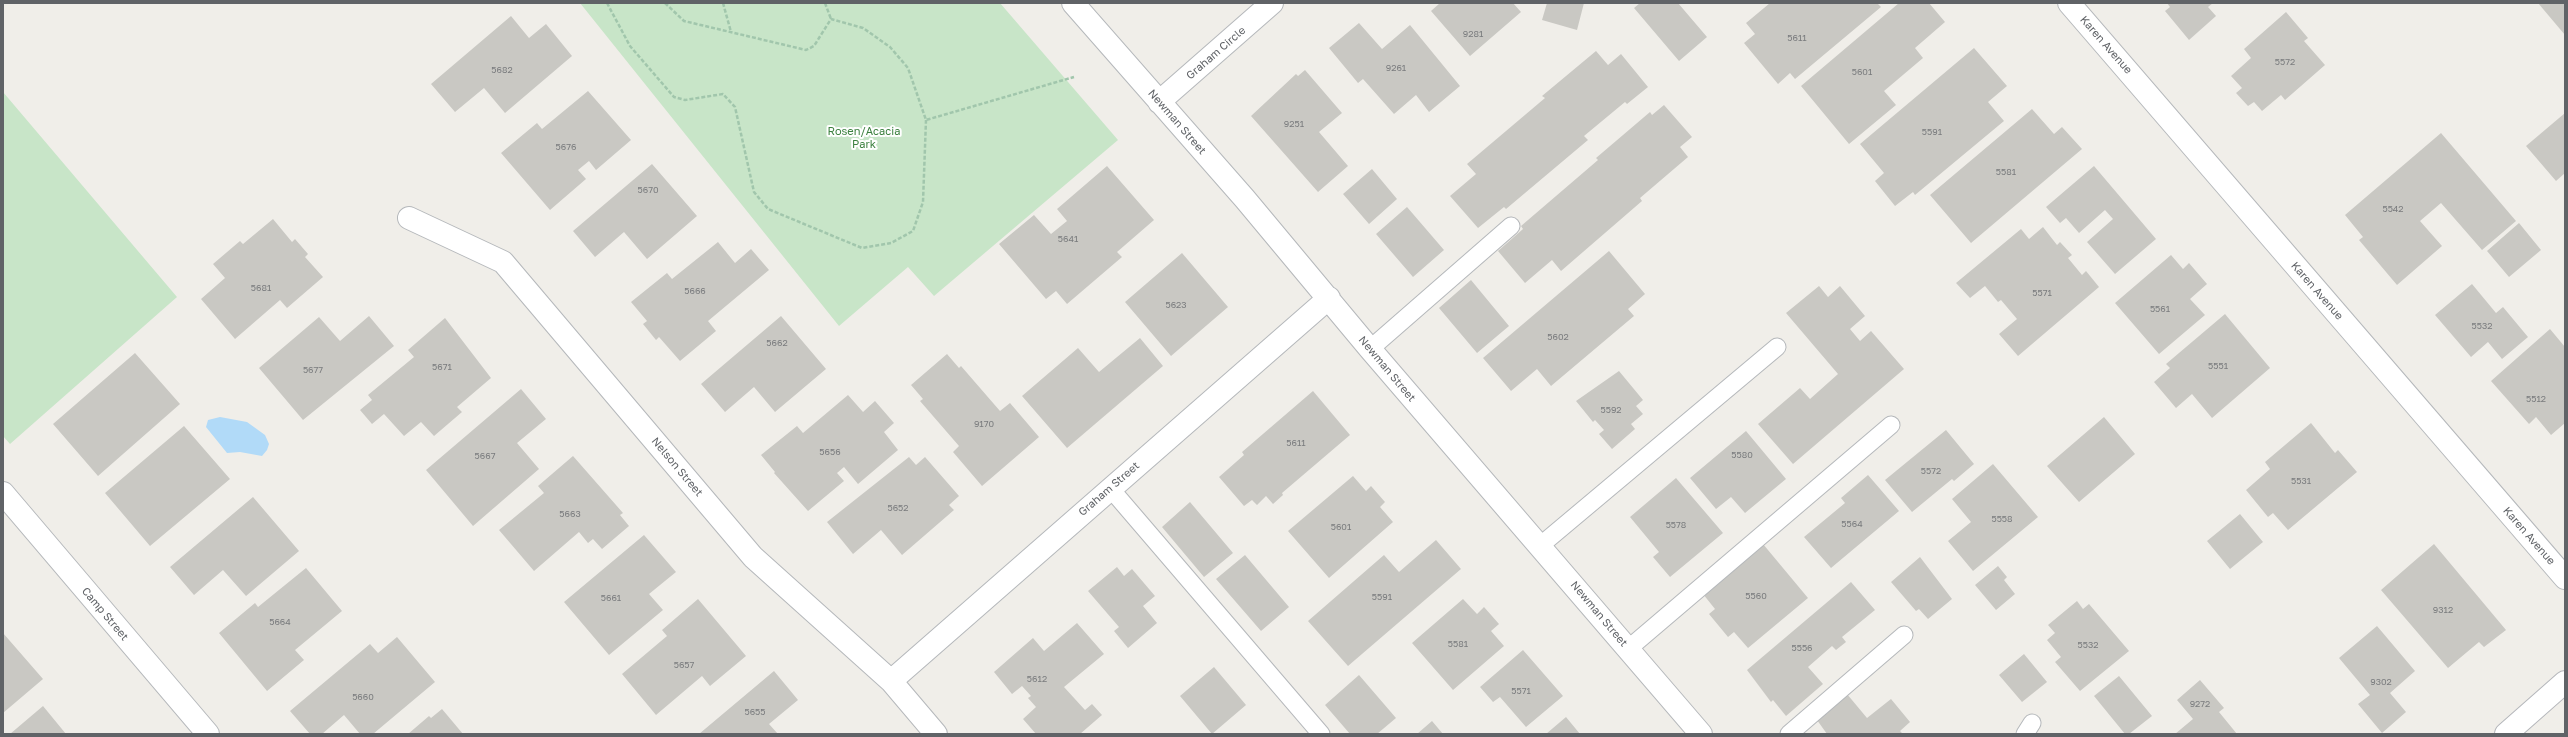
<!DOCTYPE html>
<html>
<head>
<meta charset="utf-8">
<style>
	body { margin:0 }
	#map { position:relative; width:2568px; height:737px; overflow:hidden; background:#f0eee9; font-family:"Golos Text",sans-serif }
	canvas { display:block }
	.frame { position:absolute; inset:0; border:4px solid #606367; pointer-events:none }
</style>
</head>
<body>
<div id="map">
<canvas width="2568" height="737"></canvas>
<div class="frame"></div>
</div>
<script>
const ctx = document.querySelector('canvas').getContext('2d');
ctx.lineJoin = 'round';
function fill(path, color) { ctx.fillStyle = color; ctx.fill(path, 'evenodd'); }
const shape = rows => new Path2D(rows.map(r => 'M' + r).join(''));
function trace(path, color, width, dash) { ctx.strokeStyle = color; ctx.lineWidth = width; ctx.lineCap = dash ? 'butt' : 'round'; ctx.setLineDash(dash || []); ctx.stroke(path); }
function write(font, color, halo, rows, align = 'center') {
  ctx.font = font + ' "Golos Text",sans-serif'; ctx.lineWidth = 4; ctx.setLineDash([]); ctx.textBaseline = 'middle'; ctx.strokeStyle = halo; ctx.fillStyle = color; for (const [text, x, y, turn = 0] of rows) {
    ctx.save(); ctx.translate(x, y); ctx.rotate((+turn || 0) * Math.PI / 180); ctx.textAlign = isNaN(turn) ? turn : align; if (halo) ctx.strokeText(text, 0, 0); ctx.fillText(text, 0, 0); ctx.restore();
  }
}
const green = shape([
	[580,3,1000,3,1118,140,934,296,908,267,839,326],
	[3,92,177,297,10,444,3,436]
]);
const water = shape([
	[220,417,247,422,265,435,269,444,267,450,262,456,240,452,227,453,206,427,208,420]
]);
const building = shape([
	[1440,3,1513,3,1521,12,1470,56,1431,11],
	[1547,3,1584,3,1577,30,1542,20],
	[1640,3,1678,3,1707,37,1679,61,1634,8],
	[1770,3,1877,3,1881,7,1795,79,1790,73,1778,84,1744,43,1755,34,1746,23],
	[1899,3,1929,3,1945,22,1915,48,1923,58,1884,91,1896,105,1849,144,1801,86],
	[2167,3,2213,3,2208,7,2216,16,2189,40,2165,11,2170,7],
	[2538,3,2565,3,2565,35],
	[2286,12,2308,38,2304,41,2325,65,2285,100,2281,95,2262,111,2254,102,2248,106,2236,93,2242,88,2231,76,2251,58,2244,49],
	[511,16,529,38,546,24,572,56,505,113,484,88,455,112,431,84],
	[1359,23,1382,49,1410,25,1460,86,1429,112,1416,95,1394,114,1363,79,1358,83,1329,48],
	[1974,48,2007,86,1988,102,2004,121,1915,195,1913,192,1895,206,1875,181,1884,173,1860,144],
	[1596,51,1608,65,1621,54,1648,87,1627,104,1625,102,1584,136,1588,140,1506,209,1504,207,1478,228,1450,196,1476,174,1467,164,1545,98,1542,96],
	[1305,70,1342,113,1319,132,1348,166,1318,192,1251,116,1296,74,1298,76],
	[588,91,631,140,596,170,589,161,578,170,586,179,550,210,501,153,537,123,542,129],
	[1664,105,1692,137,1680,147,1688,157,1640,198,1642,201,1561,271,1552,260,1525,283,1498,251,1523,229,1521,226,1598,160,1596,158,1650,112,1652,115],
	[2032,109,2054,134,2062,127,2082,149,1971,243,1930,195],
	[2565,113,2565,173,2556,181,2526,146],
	[2441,133,2516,221,2482,250,2441,203,2420,221,2442,246,2397,285,2359,240,2363,237,2345,215],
	[652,164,697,216,647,259,624,232,595,257,573,231],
	[1107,166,1154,220,1117,252,1122,257,1067,304,1056,291,1046,299,999,244,1034,215,1051,234,1067,221,1057,209],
	[2094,166,2156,239,2115,274,2087,242,2113,219,2105,210,2079,233,2066,218,2060,223,2046,207],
	[1372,169,1397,199,1369,224,1343,194],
	[1407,207,1444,250,1413,277,1376,234],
	[273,219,292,242,295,239,308,254,305,257,323,277,287,308,280,300,235,339,201,299,225,278,213,264,240,241,243,244],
	[2519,223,2541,250,2509,277,2487,251],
	[2043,227,2057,245,2060,242,2072,255,2068,258,2082,275,2086,271,2099,287,2018,356,1999,334,2017,319,2001,300,1998,302,1985,286,1970,298,1956,283,2021,229,2029,239],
	[718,242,735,263,751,249,769,270,708,321,716,331,680,361,659,337,656,340,643,324,647,321,631,302,667,273,672,279],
	[1609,251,1645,294,1628,309,1634,316,1551,386,1537,369,1511,391,1483,358],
	[1182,253,1228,307,1171,356,1125,302],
	[2171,255,2183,269,2189,263,2207,284,2190,299,2205,315,2159,354,2115,303],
	[1471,280,1509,326,1477,353,1439,308],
	[2472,284,2496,313,2503,307,2528,337,2502,359,2488,342,2471,357,2435,315],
	[1819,286,1828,297,1840,286,1865,316,1850,329,1860,341,1871,331,1904,369,1793,464,1758,424,1800,388,1810,399,1838,374,1786,313],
	[2225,314,2270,368,2212,418,2192,394,2176,408,2154,382,2170,368,2166,364],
	[369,316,394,346,303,420,259,368,319,317,340,341],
	[781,316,826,369,775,412,754,387,725,412,701,384],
	[445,318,491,378,457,407,462,412,434,436,421,422,404,436,384,414,372,424,360,410,372,400,368,395,414,357,408,350],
	[2550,329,2565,347,2565,423,2551,435,2536,417,2529,424,2491,381],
	[1140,338,1163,366,1067,448,1022,396,1078,348,1099,372],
	[135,353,180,404,98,476,53,424],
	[947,354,959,368,961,366,1000,411,1010,403,1039,437,982,486,953,452,959,446,920,401,923,399,911,385],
	[1619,371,1643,400,1636,406,1643,414,1631,424,1635,429,1612,449,1599,434,1604,430,1595,420,1593,422,1576,401],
	[521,389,546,419,517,443,539,469,473,526,426,470],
	[1313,391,1350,435,1282,493,1283,495,1273,504,1266,496,1257,505,1252,500,1244,506,1219,477,1244,455,1242,452],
	[848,395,863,412,875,401,894,423,884,432,898,450,858,484,844,467,837,473,844,481,808,511,774,473,775,472,761,455,797,426,803,433],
	[2104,417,2135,454,2079,502,2047,466],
	[2311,423,2335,453,2338,450,2357,472,2288,530,2273,513,2268,517,2246,490,2270,469,2265,462],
	[184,426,230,479,150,546,105,493],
	[1946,430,1974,464,1954,481,1952,479,1912,512,1885,480],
	[1746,431,1786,479,1745,513,1731,497,1716,509,1690,478],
	[573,456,623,513,620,515,629,526,602,549,593,539,588,543,579,532,534,571,499,530,544,493,538,486],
	[909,457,916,465,925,457,959,496,949,505,954,510,902,555,881,530,853,554,827,522],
	[1993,464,2038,517,1973,571,1948,541,1971,522,1952,499],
	[1868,475,1899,511,1831,568,1804,537,1845,503,1841,498],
	[1353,476,1366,491,1371,486,1385,502,1380,507,1393,522,1329,578,1288,531],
	[1676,478,1723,533,1670,577,1653,557,1659,552,1630,517],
	[253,497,299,551,246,596,223,570,194,595,170,567],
	[1190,502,1233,553,1204,577,1162,527],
	[2240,514,2263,542,2230,569,2207,541],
	[644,535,676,572,649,594,663,610,609,655,564,602],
	[1436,540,1461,569,1348,666,1308,621,1384,555,1399,572],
	[1763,544,1808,598,1748,648,1734,632,1728,637,1709,614,1715,609,1703,594],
	[2434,544,2506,630,2484,647,2479,642,2448,668,2381,590],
	[1245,555,1289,607,1261,631,1216,579],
	[1920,557,1952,599,1928,619,1919,609,1916,611,1891,582],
	[1998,566,2007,577,2004,580,2015,594,1996,610,1975,585],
	[1117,567,1124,576,1132,569,1155,596,1143,606,1157,623,1128,648,1114,631,1119,627,1088,591],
	[306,568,342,611,295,650,304,660,267,691,219,633,255,603,258,607],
	[1851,582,1875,610,1842,637,1846,642,1836,650,1832,646,1808,667,1823,684,1786,716,1773,700,1771,702,1747,670],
	[698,599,746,656,710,686,702,676,656,715,622,674,667,636,662,630],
	[1463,599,1477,614,1484,607,1499,624,1491,631,1504,646,1453,690,1412,643],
	[2077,601,2083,609,2089,604,2129,651,2080,691,2055,662,2061,657,2047,640,2055,633,2048,625],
	[1077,623,1104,654,1064,687,1085,710,1092,704,1102,715,1080,734,1036,734,1023,719,1036,707,1028,698,1031,696,1022,686,1012,694,994,672,1033,638,1044,651],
	[2377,626,2415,671,2390,693,2406,712,2382,733,2358,704,2370,695,2339,658],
	[3,633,43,679,3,713],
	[397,637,435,682,373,734,360,734,344,715,322,734,310,734,290,711,370,644,378,653],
	[1523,650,1563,696,1526,727,1500,697,1493,702,1480,687],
	[2024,654,2047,682,2022,702,1999,675],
	[1214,667,1246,705,1212,734,1180,696],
	[774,671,798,700,769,724,778,734,699,734],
	[1359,675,1396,718,1377,734,1350,734,1325,705],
	[2119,676,2152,716,2129,734,2125,734,2094,696],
	[2200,680,2224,708,2219,712,2237,734,2175,734,2193,719,2177,700],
	[1847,694,1867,718,1891,699,1910,722,1900,731,1903,734,1827,734,1817,720],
	[43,706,66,734,10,734],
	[442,709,463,734,408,734,429,716,431,718],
	[1566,717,1580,734,1546,734],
	[1432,721,1443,734,1417,734]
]);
const path = shape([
	[607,3,630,46,674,97,685,100,723,94,735,107,754,192,768,209,862,248,891,243,913,231,923,202,926,120],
	[665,3,684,21,806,50,814,46,831,19,863,28,890,47,908,68,926,120,1074,77],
	[723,3,731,32],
	[825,3,831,19]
]);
const lane = shape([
	[1370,349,1511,226],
	[1110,488,1321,734],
	[1541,545,1777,347],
	[1628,649,1891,425],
	[1789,734,1904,635],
	[2025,734,2032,723]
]);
const street = shape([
	[1073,3,1245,199,1370,349,1701,734],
	[2069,3,2565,578],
	[1159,102,1272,3],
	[409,218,503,262,753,557,891,681,936,734],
	[3,493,208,734],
	[891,681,1329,298]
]);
const secondary = shape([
	[2506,734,2565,682]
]);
const numberNames = [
	["9281",1473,34],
	["5611",1797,38],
	["5572",2285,62],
	["9261",1396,68],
	["5682",502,70],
	["5601",1862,72],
	["9251",1294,124],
	["5591",1932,132],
	["5676",566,147],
	["5581",2006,172],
	["5670",648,190],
	["5542",2393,209],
	["5641",1068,239],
	["5681",261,288],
	["5666",695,291],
	["5571",2042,293],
	["5623",1176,305],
	["5561",2160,309],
	["5532",2482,326],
	["5602",1558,337],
	["5662",777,343],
	["5551",2218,366],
	["5671",442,367],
	["5677",313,370],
	["5512",2536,399],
	["5592",1611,410],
	["9170",984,424],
	["5611",1296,443],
	["5656",830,452],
	["5580",1742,455],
	["5667",485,456],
	["5572",1931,471],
	["5531",2301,481],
	["5652",898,508],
	["5663",570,514],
	["5558",2002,519],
	["5564",1852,524],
	["5578",1676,525],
	["5601",1341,527],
	["5560",1756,596],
	["5591",1382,597],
	["5661",611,598],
	["9312",2443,610],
	["5664",280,622],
	["5581",1458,644],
	["5532",2088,645],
	["5556",1802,648],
	["5657",684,665],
	["5612",1037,679],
	["9302",2381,682],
	["5571",1521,691],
	["5660",363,697],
	["9272",2200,704],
	["5655",755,712]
];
const streetNames = [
	["Karen Avenue",2106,45,49],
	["Graham Circle",1216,53,-41],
	["Newman Street",1177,122,49],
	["Karen Avenue",2317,291,49],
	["Newman Street",1387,369,50],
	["Nelson Street",677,467,50],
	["Graham Street",1109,489,-41],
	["Karen Avenue",2529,536,49],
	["Camp Street",105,614,50],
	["Newman Street",1599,614,50]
];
const parkNames = [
	["Rosen/Acacia",864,132],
	["Park",864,145]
];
fill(green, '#c8e5c8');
fill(water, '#b1daf8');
fill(building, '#c9c8c3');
trace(lane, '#b5b8bb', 19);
trace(street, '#b5b8bb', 24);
trace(secondary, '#b5b7bb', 24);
trace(path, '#a1c6ac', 2.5, [4, 2]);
trace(lane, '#fff', 17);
trace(street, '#fff', 22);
trace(secondary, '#fff', 22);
write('9px', '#7a7c7e', null, numberNames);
write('11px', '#606367', '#fff', streetNames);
write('11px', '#3d8140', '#fff', parkNames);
</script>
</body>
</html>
